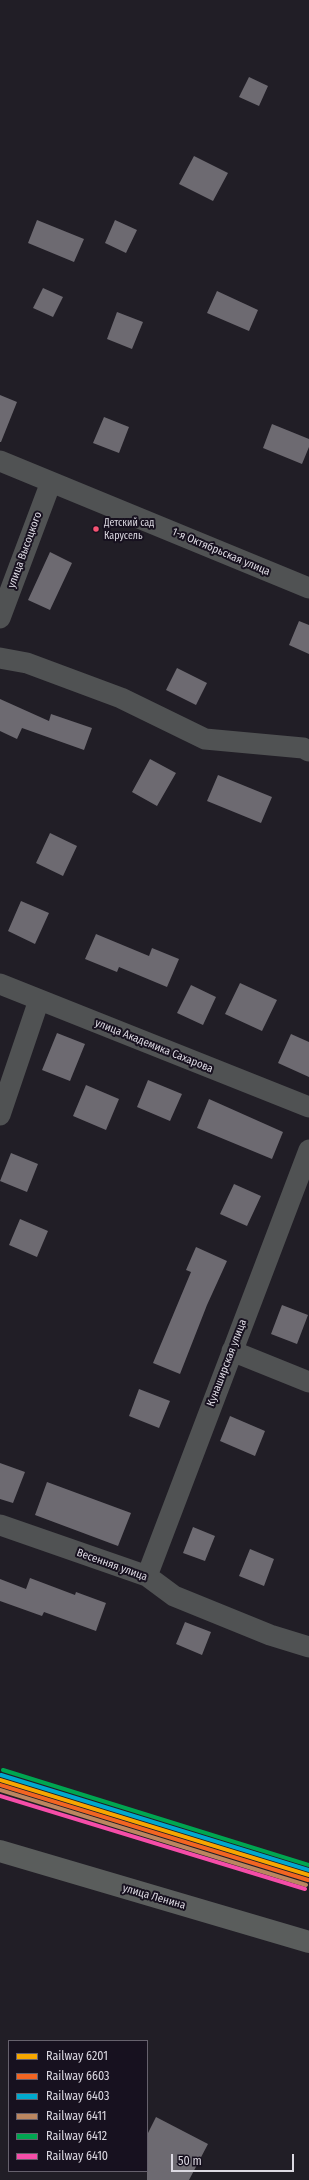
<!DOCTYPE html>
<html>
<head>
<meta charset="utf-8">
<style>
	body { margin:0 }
	#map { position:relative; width:309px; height:2180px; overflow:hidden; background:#211e26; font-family:"Fira Sans Condensed",sans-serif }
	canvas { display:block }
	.legend { position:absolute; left:8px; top:2040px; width:140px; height:132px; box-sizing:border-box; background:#17111f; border:1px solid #66616d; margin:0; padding:5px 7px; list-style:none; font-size:12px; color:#dcd9e2 }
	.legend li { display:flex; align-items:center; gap:8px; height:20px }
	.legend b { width:20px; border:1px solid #66616d }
	.scale { position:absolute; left:171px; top:2154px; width:123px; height:18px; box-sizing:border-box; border:2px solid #dcd9e2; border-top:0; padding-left:5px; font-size:12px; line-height:14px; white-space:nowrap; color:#dcd9e2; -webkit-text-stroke:3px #17111f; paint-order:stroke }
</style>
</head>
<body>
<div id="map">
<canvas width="309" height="2180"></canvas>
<ul class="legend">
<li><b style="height:5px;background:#f7a600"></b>Railway 6201</li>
<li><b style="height:5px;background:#f26522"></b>Railway 6603</li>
<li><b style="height:5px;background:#00a9ce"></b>Railway 6403</li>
<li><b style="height:5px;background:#bb8660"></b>Railway 6411</li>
<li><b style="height:5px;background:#00a651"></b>Railway 6412</li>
<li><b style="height:5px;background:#f54da8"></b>Railway 6410</li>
</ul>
<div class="scale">50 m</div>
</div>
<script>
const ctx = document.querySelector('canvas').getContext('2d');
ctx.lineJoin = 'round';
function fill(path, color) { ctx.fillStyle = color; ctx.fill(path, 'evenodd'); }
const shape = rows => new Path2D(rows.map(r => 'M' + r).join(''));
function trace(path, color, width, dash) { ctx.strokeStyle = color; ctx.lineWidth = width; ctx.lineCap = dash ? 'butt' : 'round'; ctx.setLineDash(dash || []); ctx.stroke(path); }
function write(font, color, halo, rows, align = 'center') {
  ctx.font = font + ' "Fira Sans Condensed",sans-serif'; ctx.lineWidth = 4; ctx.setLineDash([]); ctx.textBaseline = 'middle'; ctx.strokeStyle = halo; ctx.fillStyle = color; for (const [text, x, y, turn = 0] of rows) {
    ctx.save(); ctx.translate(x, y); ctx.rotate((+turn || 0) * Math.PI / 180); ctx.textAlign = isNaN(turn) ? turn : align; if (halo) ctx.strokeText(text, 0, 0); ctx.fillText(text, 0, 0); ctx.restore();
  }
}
const building = shape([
	[249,77,268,86,259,106,239,97],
	[194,156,228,173,213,201,179,184],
	[37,220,84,239,74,262,28,243],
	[115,220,137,230,126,253,105,243],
	[43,288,63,297,53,317,33,308],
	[217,291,258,310,249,331,207,313],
	[117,312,143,322,132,349,107,339],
	[0,395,17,402,1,442,0,442],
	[104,417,129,427,119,453,93,443],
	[272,424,309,439,309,447,302,464,263,448],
	[50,552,72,563,50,610,28,600],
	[299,621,309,625,309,654,289,645],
	[177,668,207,683,196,705,166,690],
	[0,699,49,721,51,714,92,728,84,750,22,728,17,739,0,731],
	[150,759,176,773,157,806,132,792],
	[218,775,272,797,261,823,207,801],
	[50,833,77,846,63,876,36,863],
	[21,901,49,913,35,944,8,931],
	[96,934,149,956,152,948,179,959,167,987,119,967,117,972,85,959],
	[240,983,277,1000,262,1031,225,1014],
	[191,985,216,997,203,1025,177,1013],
	[57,1033,85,1044,70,1081,42,1070],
	[291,1034,309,1042,309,1077,278,1063],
	[148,1080,182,1094,170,1121,137,1107],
	[86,1085,119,1099,106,1130,73,1116],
	[209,1099,283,1132,272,1159,197,1128],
	[11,1153,38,1164,27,1192,0,1181],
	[234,1184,261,1196,247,1226,220,1214],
	[20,1219,48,1231,37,1257,9,1245],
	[196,1247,227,1261,207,1305,180,1374,153,1363,191,1272,186,1270],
	[282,1305,308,1315,297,1344,271,1334],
	[139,1389,170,1401,159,1428,129,1416],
	[230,1416,265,1431,255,1456,220,1441],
	[0,1463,25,1472,13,1503,0,1499],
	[47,1482,131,1513,118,1546,35,1515],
	[193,1527,215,1536,205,1561,183,1553],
	[250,1549,274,1559,264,1586,239,1576],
	[30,1578,75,1595,76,1592,106,1603,96,1631,44,1612,42,1616,0,1601,0,1579,26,1589],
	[185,1622,211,1632,202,1655,176,1644],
	[156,2117,208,2144,189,2180,147,2180,147,2135]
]);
const minor = shape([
	[0,461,309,588],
	[0,618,51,482],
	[0,658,27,663,121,698,205,739,303,748,309,751],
	[0,984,309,1107],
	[0,1115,39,1000],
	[232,1351,309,1382],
	[0,1525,147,1576,174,1596,270,1635,309,1647],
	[147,1576,309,1150]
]);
const major = shape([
	[0,1851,309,1942]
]);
const rail1 = shape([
	[0,1780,309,1875]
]);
const rail2 = shape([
	[0,1785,308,1880]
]);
const rail3 = shape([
	[1,1775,309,1870]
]);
const rail4 = shape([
	[0,1790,306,1885]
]);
const rail5 = shape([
	[3,1770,309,1865]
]);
const rail6 = shape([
	[0,1796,305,1889]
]);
const markers = [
	[96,529,3.5,"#f65372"]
];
const busNames = [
	["Детский сад",104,523],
	["Карусель",104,536]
];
const streetNames = [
	["улица Высоцкого",25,550,-70],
	["1-я Октябрьская улица",221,552,23],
	["улица Академика Сахарова",154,1046,22],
	["Кунаширская улица",227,1363,-69],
	["Весенняя улица",112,1565,20],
	["улица Ленина",154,1897,16]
];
fill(building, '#6d6a71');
trace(minor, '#505253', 21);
trace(major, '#5a5d5c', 22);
trace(rail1, '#f7a600', 4);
trace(rail2, '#f26522', 4);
trace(rail3, '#00a9ce', 4);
trace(rail4, '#bb8660', 4);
trace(rail5, '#00a651', 4);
trace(rail6, '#f54da8', 4);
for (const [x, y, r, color] of markers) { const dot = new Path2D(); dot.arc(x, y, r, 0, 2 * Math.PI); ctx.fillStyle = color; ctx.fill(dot); trace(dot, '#17111f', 1.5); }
write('10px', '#dcd9e2', '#17111f', busNames, 'left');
write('11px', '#dcd9e2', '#17111f', streetNames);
</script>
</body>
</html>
